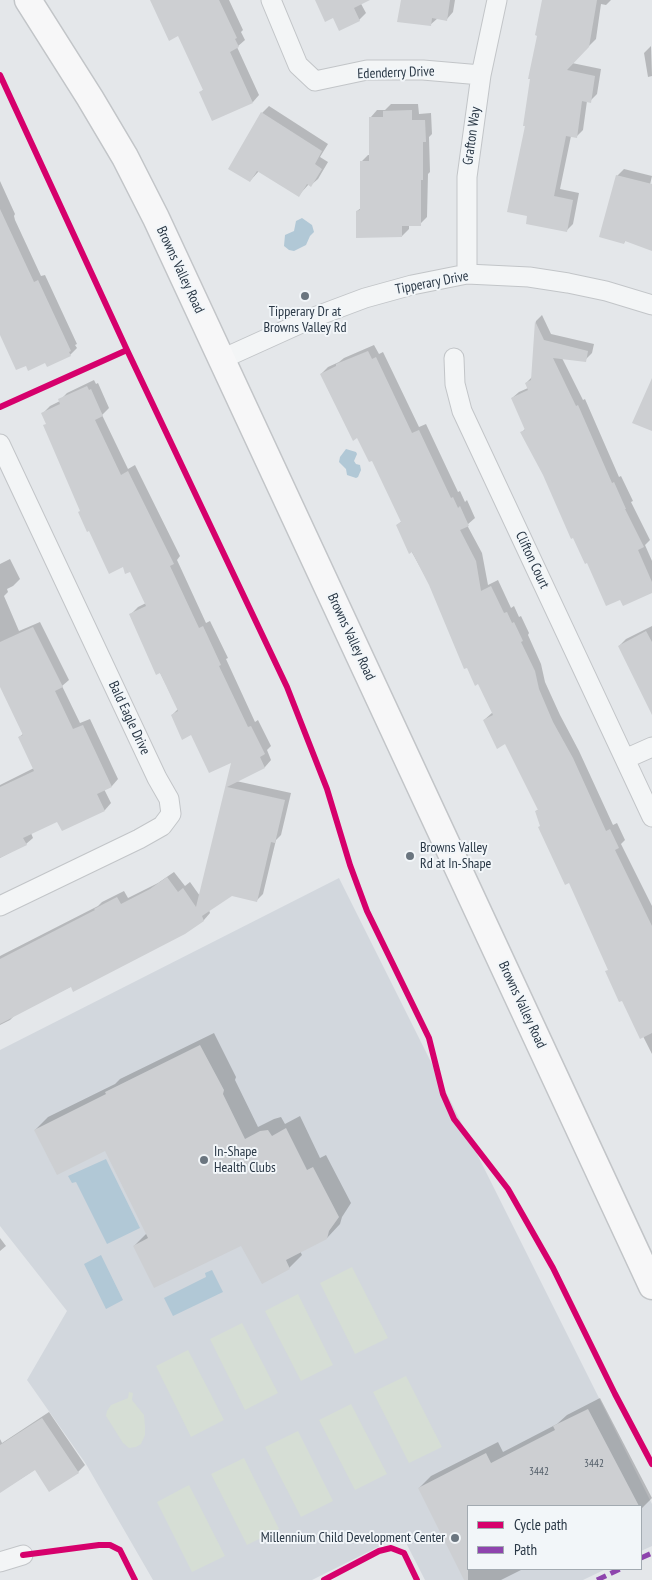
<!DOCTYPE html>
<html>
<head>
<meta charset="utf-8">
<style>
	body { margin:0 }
	#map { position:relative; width:652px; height:1580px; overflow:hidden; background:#e4e7ea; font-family:"PT Sans Narrow",sans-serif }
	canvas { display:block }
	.legend { position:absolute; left:467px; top:1505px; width:175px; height:65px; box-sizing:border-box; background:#f2f6f9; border:1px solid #a2aab1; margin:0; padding:6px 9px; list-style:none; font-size:15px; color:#293745 }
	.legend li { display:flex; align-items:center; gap:10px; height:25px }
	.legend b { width:25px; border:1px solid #a2aab1 }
</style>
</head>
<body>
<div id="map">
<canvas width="652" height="1580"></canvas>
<ul class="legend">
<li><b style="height:6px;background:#d6006c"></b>Cycle path</li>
<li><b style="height:6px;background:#8e44ad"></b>Path</li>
</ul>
</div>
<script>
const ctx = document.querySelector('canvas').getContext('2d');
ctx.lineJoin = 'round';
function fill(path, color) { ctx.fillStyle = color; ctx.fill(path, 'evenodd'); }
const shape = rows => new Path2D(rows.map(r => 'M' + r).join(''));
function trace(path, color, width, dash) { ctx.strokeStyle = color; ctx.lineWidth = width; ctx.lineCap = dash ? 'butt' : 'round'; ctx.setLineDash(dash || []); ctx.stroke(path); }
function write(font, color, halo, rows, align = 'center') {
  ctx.font = font + ' "PT Sans Narrow",sans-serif'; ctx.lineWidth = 4; ctx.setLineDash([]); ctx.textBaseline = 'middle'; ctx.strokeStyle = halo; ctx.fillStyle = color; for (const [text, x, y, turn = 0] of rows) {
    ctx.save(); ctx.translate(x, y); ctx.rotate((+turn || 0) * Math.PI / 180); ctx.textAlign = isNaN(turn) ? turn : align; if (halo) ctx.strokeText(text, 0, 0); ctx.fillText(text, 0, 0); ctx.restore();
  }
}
const built = shape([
	[339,878,652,1504,652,1546,641,1551,641,1506,468,1506,468,1569,606,1569,583,1580,425,1580,402,1535,312,1580,153,1580,86,1464,27,1380,67,1311,0,1226,0,1050]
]);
const green = shape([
	[352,1267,388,1338,355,1354,320,1283],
	[298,1294,333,1365,301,1381,265,1311],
	[242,1323,278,1393,245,1410,210,1339],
	[188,1350,224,1420,191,1437,156,1366],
	[406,1376,442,1447,409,1463,373,1392],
	[129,1392,133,1393,132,1400,144,1415,145,1427,145,1435,141,1444,136,1447,129,1448,123,1443,106,1416,107,1411,111,1405,128,1398],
	[351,1404,387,1474,355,1490,319,1420],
	[298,1431,333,1501,301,1517,265,1447],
	[244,1458,279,1529,247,1545,211,1474],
	[189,1485,225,1556,192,1572,157,1502]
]);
const water = shape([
	[302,218,312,225,314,232,310,236,306,245,294,251,289,250,284,246,285,235,294,231,296,221],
	[346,449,356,452,357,454,354,461,356,464,360,465,361,470,358,477,356,478,347,475,346,469,339,462,340,457],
	[106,1159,140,1228,107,1244,76,1182,72,1183,68,1176],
	[101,1255,123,1300,106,1309,84,1264],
	[212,1270,223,1292,173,1316,164,1298,206,1277,205,1273]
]);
const shadow = shape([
	[151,0,229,0,243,30,241,32,245,40,237,47,259,95,253,102,201,92,204,89,179,35],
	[316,0,359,0,366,13,359,20,334,16],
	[402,0,455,0,453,12,447,19,438,18,430,25],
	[545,0,611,0,606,5,601,4,596,39,572,63,601,69,597,94,590,101,587,101,583,130,577,136,571,136,560,189,579,193,573,224,566,231,527,125],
	[651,46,652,76,648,77,644,53],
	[391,104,418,104,419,114,431,113,432,134,429,137,430,172,428,174,427,217,420,224,409,224,409,229,402,236,357,211,361,208,361,162,368,155,370,155,371,117,377,110,385,110],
	[269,106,328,144,320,157,328,162,318,179,311,185,309,184,299,195,259,171,250,181,262,113],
	[624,169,652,176,649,189,652,190,652,249,626,240,624,243,617,176],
	[0,181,15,214,14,216,15,220,41,276,45,275,77,344,75,345,77,348,70,355,46,362,0,332],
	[542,315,551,334,594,344,592,353,585,360,562,358,583,400,585,399,619,477,621,476,633,501,631,502,650,540,645,545,652,561,652,592,621,598,587,561,522,432,526,428,512,398,519,392,528,388,526,383,532,377,536,321],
	[374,345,379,354,383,352,419,427,426,424,458,492,460,491,465,502,467,500,475,518,467,525,482,553,488,585,498,580,511,608,514,606,519,617,521,616,529,633,528,635,541,664,545,682,560,715,579,751,613,825,617,823,625,840,621,844,652,906,652,1054,609,969,569,881,541,825,536,811,539,809,506,743,484,720,493,712,430,585,397,525,402,521,373,459,358,437,321,374,328,367,339,362,344,358],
	[94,380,96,384,98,383,109,408,102,415,128,469,135,465,180,556,177,560,206,623,210,621,228,658,226,659,255,722,258,720,271,746,267,750,271,760,265,767,236,781,291,793,281,835,276,840,263,894,257,900,232,894,209,910,210,913,204,920,184,933,72,986,16,1014,10,1020,0,1025,0,956,98,906,102,902,124,891,128,898,158,883,174,872,185,886,190,882,200,896,233,761,192,734,172,715,178,709,131,614,138,607,146,603,130,570,123,566,81,510,43,413,50,406,60,401,60,400,67,393],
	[10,559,20,579,13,586,7,589,8,592,4,596,19,631,40,622,69,680,62,686,80,723,90,719,118,779,112,786,104,789,111,803,105,810,58,820,31,833,33,838,26,844,0,858,0,785,34,768,19,737,23,734,0,684,0,564],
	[652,626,652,696,619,646,626,639],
	[214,1033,236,1077,235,1080,258,1127,274,1119,281,1117,285,1124,300,1116,320,1158,326,1155,351,1203,342,1217,340,1224,327,1238,300,1251,302,1255,289,1268,242,1244,134,1246,147,1233,105,1149,35,1130,48,1117,115,1084,120,1079],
	[0,1238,6,1246,0,1251],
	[600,1398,652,1498,641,1509,641,1506,468,1506,468,1569,523,1569,501,1580,465,1580,419,1488,431,1476,498,1442,503,1452,557,1424,567,1415],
	[49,1412,85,1465,78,1472,36,1469,0,1492,0,1439,2,1443]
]);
const building = shape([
	[150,0,219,0,237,38,235,39,239,47,230,52,253,103,212,121,199,92,203,90,178,36,169,41],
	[315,0,370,0,354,8,360,21,339,31,333,18,325,22],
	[401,0,450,0,447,21,432,18,431,26,397,22],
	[542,0,597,0,589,47,567,70,595,76,591,103,582,101,577,138,566,136,554,196,573,200,567,232,526,224,527,216,507,212,525,126,523,126,530,79,528,79,537,36,535,35],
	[412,110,412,120,425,120,426,142,423,142,423,180,421,180,421,226,402,226,402,237,356,238,356,211,360,210,360,161,369,161,369,117,383,117,383,111],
	[261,112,322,151,315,164,322,169,311,187,307,184,299,197,257,171,250,182,228,169],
	[616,175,652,184,652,251,625,241,624,244,599,237],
	[0,209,34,282,38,280,71,351,69,352,71,356,47,367,45,363,28,371,26,366,16,370,0,335],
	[535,321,544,340,588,351,586,362,553,358,576,406,578,405,612,483,614,482,626,509,625,509,644,547,638,550,652,582,652,593,623,606,620,600,606,606,587,563,585,564,573,538,571,539,543,475,520,432,525,430,511,398,528,390,525,383,531,380],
	[368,351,372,359,376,357,412,433,419,430,451,498,453,497,458,508,460,506,469,526,460,530,476,561,481,591,491,586,504,613,507,612,512,623,514,622,523,641,521,642,535,671,539,689,553,722,573,758,606,831,610,829,619,848,615,850,652,926,652,1033,640,1039,622,1001,619,1002,605,971,608,970,569,883,565,885,538,827,540,826,535,811,538,810,505,744,497,749,483,720,493,715,478,684,475,686,467,668,464,669,429,585,412,552,409,554,396,525,401,522,372,461,369,462,357,438,353,441,320,374,336,366,336,364],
	[652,378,652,431,632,423],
	[87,386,89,390,91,389,103,416,95,420,121,475,128,471,174,564,170,566,199,628,203,626,221,665,219,666,248,727,251,726,265,754,260,757,265,768,227,787,285,800,275,843,271,842,257,902,232,896,202,916,204,921,185,934,73,992,71,987,0,1024,0,959,95,910,94,909,117,897,121,904,150,889,167,877,178,892,183,888,196,907,231,763,209,773,191,735,182,740,171,715,178,711,160,673,156,675,129,614,146,606,130,572,125,574,123,567,109,574,89,531,87,532,78,512,80,511,43,425,46,424,41,413,60,404,58,399],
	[33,627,63,687,55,691,73,729,83,725,112,787,97,794,105,811,62,831,57,822,23,838,27,845,0,858,0,787,34,771,18,737,23,735,0,687,0,642],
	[646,631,652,642,652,715,618,646],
	[200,1045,224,1090,223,1094,245,1139,260,1131,268,1130,272,1136,286,1128,307,1170,313,1167,339,1217,329,1231,327,1239,286,1260,290,1269,262,1284,241,1246,154,1288,133,1246,148,1238,105,1151,57,1175,34,1130,106,1094,105,1092],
	[588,1409,639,1506,468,1506,468,1580,464,1580,418,1488,486,1453,491,1463,555,1430,553,1426],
	[42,1418,79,1473,49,1492,35,1470,0,1493,0,1445]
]);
const street = shape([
	[271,0,298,65,315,81,367,70,423,70,481,75],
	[467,274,467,177,481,75,497,0],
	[454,358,455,384,462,411,652,817],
	[222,359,317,316,365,298,412,285,467,274,529,277,568,283,606,291,652,305],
	[0,444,157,778,169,799,171,814,162,826,139,839,0,906],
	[625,759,652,747],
	[0,1562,23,1555]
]);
const secondary = shape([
	[28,0,90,98,125,157,156,218,652,1286]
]);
const quiet = shape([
	[641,1558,652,1553],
	[597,1580,620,1569]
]);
const cycleway = shape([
	[0,75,127,350,287,687,327,789,350,865,367,911,429,1038,443,1094,454,1119,508,1189,553,1268,615,1394,652,1464],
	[0,407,127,350],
	[23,1555,99,1545,110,1545,120,1550,135,1580],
	[324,1580,379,1551,391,1548,404,1553,417,1580]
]);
const markers = [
	[305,296,5,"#6a757f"],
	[410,856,5,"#6a757f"],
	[204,1160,5,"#6a757f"],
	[455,1538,5,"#6a757f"]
];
const numberNames = [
	["3442",594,1464],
	["3442",539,1472]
];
const streetNames = [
	["Edenderry Drive",396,73,-2],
	["Grafton Way",472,136,-82],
	["Browns Valley Road",180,270,65],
	["Tipperary Drive",432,283,-11],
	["Clifton Court",532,560,65],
	["Browns Valley Road",351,637,65],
	["Bald Eagle Drive",129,718,65],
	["Browns Valley Road",522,1005,65]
];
const poiNames = [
	["Tipperary Dr at",305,312,"center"],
	["Browns Valley Rd",305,328,"center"],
	["Browns Valley",420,848],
	["Rd at In-Shape",420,864],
	["In-Shape",214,1152],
	["Health Clubs",214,1168],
	["Millennium Child Development Center",445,1538,"right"]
];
fill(built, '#d2d7dd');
fill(green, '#d6ded5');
fill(water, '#b1c8d6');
fill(shadow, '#0003');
fill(building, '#cdcfd2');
trace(street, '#c2c5c8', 21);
trace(secondary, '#c2c5c8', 29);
trace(street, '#f3f5f6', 19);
trace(secondary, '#f7f7f8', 26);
trace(quiet, '#8e44ad', 5, [10, 5]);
trace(cycleway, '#d6006c', 6);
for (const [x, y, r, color] of markers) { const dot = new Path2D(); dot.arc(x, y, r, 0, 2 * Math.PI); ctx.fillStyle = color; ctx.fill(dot); trace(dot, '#f2f6f9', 2); }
write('11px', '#535e69', null, numberNames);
write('14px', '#293745', '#f2f6f9', streetNames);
write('14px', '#293745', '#f2f6f9', poiNames, 'left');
</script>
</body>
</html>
